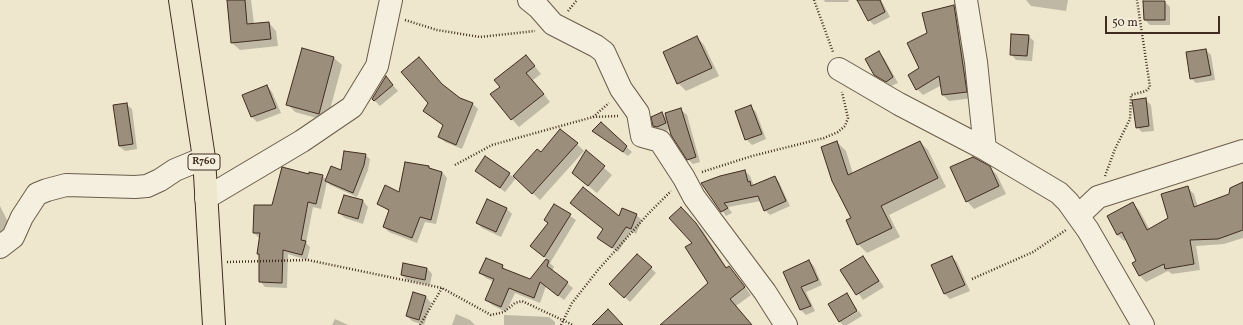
<!DOCTYPE html>
<html>
<head>
<meta charset="utf-8">
<style>
	body { margin:0 }
	#map { position:relative; width:1243px; height:325px; overflow:hidden; background:#eee7cd; font-family:Vollkorn,serif }
	canvas { display:block }
	.scale { position:absolute; left:1105px; top:16px; width:115px; height:18px; box-sizing:border-box; border:2px solid #412d20; border-top:0; padding-left:5px; font-size:12px; line-height:14px; white-space:nowrap; color:#412d20; -webkit-text-stroke:3px #f4efde; paint-order:stroke }
</style>
</head>
<body>
<div id="map">
<canvas width="1243" height="325"></canvas>
<div class="scale">50 m</div>
</div>
<script>
const ctx = document.querySelector('canvas').getContext('2d');
ctx.lineJoin = 'round';
function fill(path, color) { ctx.fillStyle = color; ctx.fill(path, 'evenodd'); }
const shape = rows => new Path2D(rows.map(r => 'M' + r).join(''));
function trace(path, color, width, dash) { ctx.strokeStyle = color; ctx.lineWidth = width; ctx.lineCap = dash ? 'butt' : 'round'; ctx.setLineDash(dash || []); ctx.stroke(path); }
function write(font, color, halo, rows, align = 'center') {
  ctx.font = font + ' Vollkorn,serif'; ctx.lineWidth = 3; ctx.setLineDash([]); ctx.textBaseline = 'middle'; ctx.strokeStyle = halo; ctx.fillStyle = color; for (const [text, x, y, turn = 0] of rows) {
    ctx.save(); ctx.translate(x, y); ctx.rotate((+turn || 0) * Math.PI / 180); ctx.textAlign = isNaN(turn) ? turn : align; if (halo) ctx.strokeText(text, 0, 0); ctx.fillText(text, 0, 0); ctx.restore();
  }
}
const shadow = shape([
	[228,0,251,0,254,24,269,23,276,31,278,46,240,50,232,43],
	[824,0,849,0,848,2,825,2],
	[858,0,881,0,890,17,874,25,869,20],
	[1026,0,1068,0,1066,11,1031,6],
	[1165,2,1170,7,1170,25,1150,25,1145,20],
	[954,7,960,13,973,98,949,101,943,95,942,85,923,95,917,89,928,34],
	[1028,36,1034,41,1032,61,1016,60,1011,54],
	[697,37,704,45,719,76,686,91,678,83],
	[303,49,334,58,342,65,327,121,295,112,288,104],
	[1206,50,1211,55,1215,80,1196,83,1191,78],
	[879,53,884,58,898,83,891,86,874,74],
	[533,64,541,74,533,80,550,102,519,127,491,95],
	[391,83,398,91,380,106,373,99],
	[267,86,272,92,281,113,257,122,252,117,244,95],
	[443,87,460,99,473,104,478,109,462,149,445,142,439,137,444,126,424,111],
	[1145,99,1151,105,1154,131,1142,132,1137,127],
	[126,104,132,109,137,149,125,151,119,146],
	[750,106,756,112,766,139,752,145,746,139],
	[681,110,687,115,700,162,693,164,688,159,670,129,663,132,654,126,662,113,667,119],
	[601,123,632,152,628,156,594,131],
	[837,142,846,151,853,174,920,142,928,150,946,187,889,215,900,237,867,253,858,244],
	[577,144,584,151,540,200,516,178,505,192,477,171,509,174,513,177,537,150,541,153],
	[586,152,612,175,597,193,581,180],
	[365,155,370,159,368,170,357,197,330,185,327,182,321,209,313,207,306,243,310,247,307,260,288,254,287,288,265,287,260,281,260,256,258,254,259,238,254,233,273,206,309,175,322,176,327,180],
	[428,167,442,172,447,178,436,224,425,222,417,243,389,232,384,227,390,212,378,203,400,193],
	[989,167,997,175,1006,194,974,209,967,201],
	[745,171,750,176,754,186,775,177,779,182,790,206,770,215,765,210,761,201,728,207,732,213,726,216,702,184],
	[1187,187,1194,194,1198,207,1243,200,1243,238,1224,244,1196,246,1200,270,1172,274,1168,271,1146,282,1140,276,1133,263,1138,261,1127,239,1124,241,1117,234,1133,204,1139,210,1150,230,1169,218],
	[344,196,363,201,368,207,363,224,345,218,339,213],
	[488,200,507,209,512,214,501,237,482,228,477,223],
	[571,203,619,217,636,215,642,220,636,234,631,231,618,252,598,238,604,230],
	[554,205,576,220,550,263,554,267,552,271,573,288,564,300,546,286,540,303,515,293,506,312,492,305,486,300,494,282,486,278,480,273,502,266,507,271,531,280,547,259,537,251,549,224],
	[0,206,11,228,0,239],
	[688,215,703,231,727,268,728,267,735,274,751,295,736,306,752,325,661,325,709,283,693,243],
	[637,255,656,273,630,302,613,286],
	[863,257,884,287,863,300,842,270],
	[952,257,957,262,970,291,950,299,945,294],
	[809,261,814,266,822,285,806,292,815,311,806,315,801,310,784,272],
	[427,268,432,274,430,285,407,280,402,275],
	[846,294,857,309,839,320],
	[426,297,431,303,424,325,412,321,407,316],
	[859,311,862,316,847,325,843,325,840,322],
	[456,314,470,320,475,325,452,325],
	[504,315,549,317,555,322,555,325,504,325],
	[335,319,348,325,332,325]
]);
const building = shape([
	[227,0,245,0,247,24,269,22,271,39,231,43,227,0],
	[857,0,880,0,885,12,868,21,857,0],
	[1143,1,1165,1,1165,20,1144,20,1143,1],
	[954,5,967,92,942,95,939,76,916,90,908,75,919,68,907,43,927,33,922,13,954,5],
	[1011,34,1029,35,1027,56,1010,55,1011,34],
	[697,36,712,68,677,84,663,52,697,36],
	[302,48,334,57,319,114,286,105,302,48],
	[1206,49,1211,75,1190,79,1186,52,1206,49],
	[879,51,893,77,886,82,874,75,865,59,879,51],
	[526,55,535,66,526,73,544,94,511,120,490,94,500,87,494,80,526,55],
	[419,57,442,84,460,98,473,103,456,145,438,137,443,125,423,111,428,103,401,72,419,57],
	[386,76,393,85,374,101,372,99,386,76],
	[267,85,276,108,251,117,242,95,267,85],
	[1146,98,1149,126,1136,128,1132,100,1146,98],
	[127,103,133,144,119,146,113,105,127,103],
	[751,105,762,134,745,140,735,111,751,105],
	[681,108,696,157,687,160,671,135,665,113,681,108],
	[662,112,666,123,657,127,653,126,651,117,662,112],
	[601,122,627,146,623,152,592,131,601,122],
	[560,129,578,143,532,194,513,176,537,149,541,152,560,129],
	[837,141,848,175,920,141,938,178,881,206,892,228,857,245,846,220,851,218,832,181,821,147,837,141],
	[586,150,605,166,588,186,572,173,586,150],
	[344,151,366,154,364,165,353,193,325,181,331,166,341,170,344,151],
	[485,156,510,173,500,188,475,171,485,156],
	[973,157,990,166,999,186,966,202,950,167,973,157],
	[405,162,429,166,429,168,442,172,431,220,420,217,412,238,383,227,389,210,377,204,385,185,399,192,405,162],
	[282,167,309,174,309,172,323,175,316,204,308,202,301,240,306,241,302,255,283,250,282,283,259,282,259,254,257,254,260,233,253,233,254,205,272,205,282,167],
	[745,170,748,182,750,181,751,186,775,176,786,201,764,211,758,196,724,203,728,208,721,212,701,183,720,176,745,170],
	[1243,182,1243,230,1218,239,1190,240,1194,264,1165,269,1164,264,1139,276,1132,263,1136,261,1122,232,1117,235,1107,216,1133,202,1147,230,1168,218,1161,194,1188,186,1194,207,1229,194,1230,188,1243,182],
	[583,187,619,216,622,208,637,214,631,229,626,227,612,248,597,238,603,229,570,203,583,187],
	[344,195,363,200,358,219,338,213,344,195],
	[487,199,507,208,496,232,476,223,487,199],
	[554,204,571,214,544,257,530,246,548,223,544,220,554,204],
	[681,207,696,223,726,268,729,266,745,287,730,299,752,325,660,325,708,283,685,247,692,243,669,218,681,207],
	[637,254,652,267,624,298,609,284,637,254],
	[863,256,879,281,856,295,840,270,863,256],
	[952,256,965,285,944,294,931,265,952,256],
	[486,258,503,265,502,268,530,279,546,259,549,261,547,266,568,282,558,296,540,282,534,298,509,288,501,307,485,300,494,279,479,273,486,258],
	[809,260,818,280,801,287,811,306,800,310,783,272,809,260],
	[403,263,427,268,425,280,401,275,403,263],
	[413,292,426,296,419,320,406,316,413,292],
	[847,293,857,311,839,322,828,304,847,293],
	[608,309,623,325,592,325,608,309]
]);
const path = shape([
	[814,0,833,52],
	[568,11,577,0],
	[405,20,437,30,480,37,535,31],
	[593,117,609,103],
	[455,165,492,145,593,117,618,116],
	[702,172,752,156,824,138,838,132,845,126,848,118,842,92],
	[1105,176,1115,149,1130,119,1131,95,1146,91,1150,87,1137,0],
	[227,262,308,260,442,288,491,315,504,312,515,303,522,301,573,325],
	[972,279,1033,252,1066,230],
	[420,325,442,288],
	[561,325,572,303,598,270,648,214,671,191]
]);
const minor = shape([
	[529,0,539,8,553,24,596,46,604,52,621,89,638,113,642,136,660,141,684,178,694,197,765,292,786,325],
	[966,0,976,62,985,149],
	[839,69,899,104,985,149,1059,193,1068,202,1088,230,1143,325],
	[206,198,302,141,352,107,377,66,391,0],
	[1078,216,1098,197,1243,151],
	[0,247,13,237,22,217,37,194,47,190,66,185,135,187,147,186,160,180,175,170,204,158]
]);
const major = shape([
	[180,0,204,158,214,325]
]);
const shields = [
	[204,162,32]
];
const shieldNames = [
	["R760",204,162]
];
fill(shadow, '#0003');
fill(building, '#9b8e7a');
trace(building, '#412d20', 1);
trace(minor, '#6c5c4b', 24);
trace(major, '#412d20', 24);
trace(path, '#412d20', 2.5, [1, 2]);
trace(minor, '#f4efde', 22);
trace(major, '#eee7cd', 22);
for (const [x, y, w] of shields) { const box = new Path2D(); box.roundRect(x - w / 2, y - 8, w, 16, 3); ctx.fillStyle = '#f4efde'; ctx.fill(box); trace(box, '#412d20', 1); }
write('bold 10px', '#412d20', null, shieldNames);
</script>
</body>
</html>
